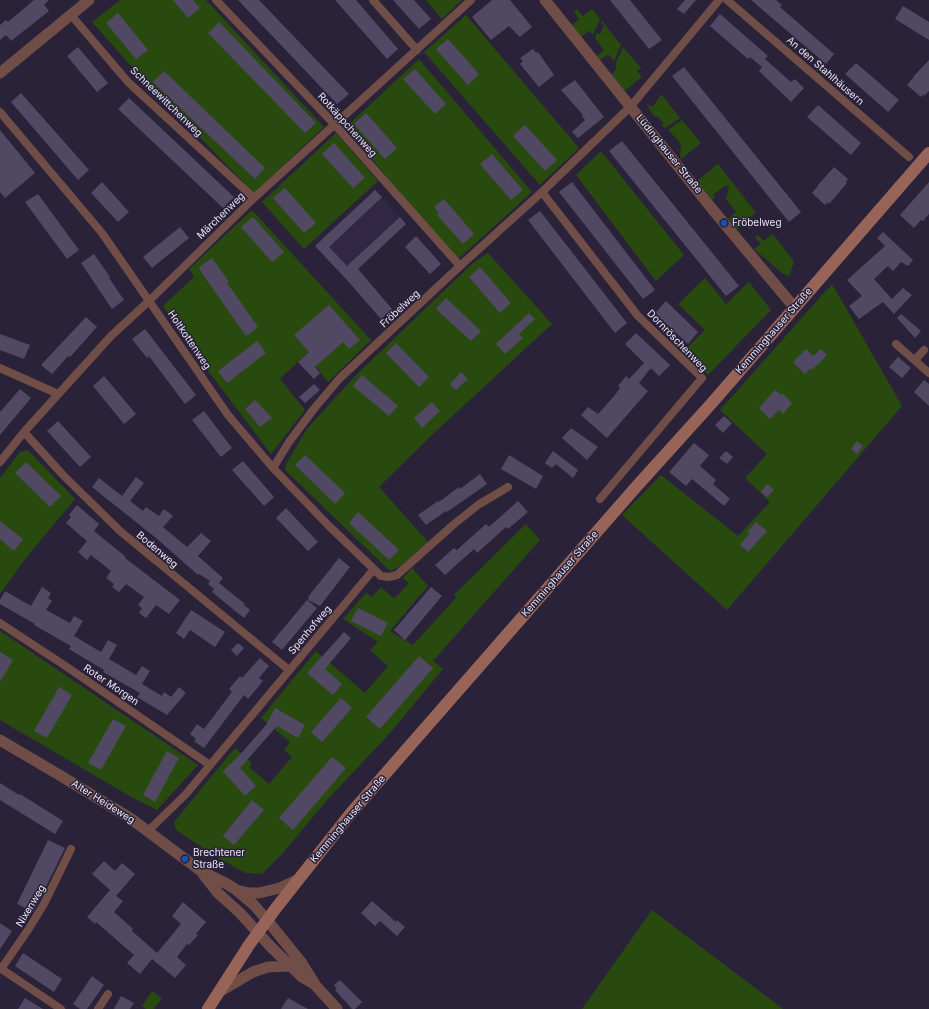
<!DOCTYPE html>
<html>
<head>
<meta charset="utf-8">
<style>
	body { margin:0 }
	canvas { display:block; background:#292239 }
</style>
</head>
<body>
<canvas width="929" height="1009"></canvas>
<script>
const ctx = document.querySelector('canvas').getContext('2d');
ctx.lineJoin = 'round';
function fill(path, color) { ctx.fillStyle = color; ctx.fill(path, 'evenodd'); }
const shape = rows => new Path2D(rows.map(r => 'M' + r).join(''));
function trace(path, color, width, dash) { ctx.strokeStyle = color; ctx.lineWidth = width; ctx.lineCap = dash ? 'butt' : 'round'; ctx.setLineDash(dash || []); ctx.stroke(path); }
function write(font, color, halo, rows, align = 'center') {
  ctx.font = font + ' Inter,sans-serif'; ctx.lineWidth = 3; ctx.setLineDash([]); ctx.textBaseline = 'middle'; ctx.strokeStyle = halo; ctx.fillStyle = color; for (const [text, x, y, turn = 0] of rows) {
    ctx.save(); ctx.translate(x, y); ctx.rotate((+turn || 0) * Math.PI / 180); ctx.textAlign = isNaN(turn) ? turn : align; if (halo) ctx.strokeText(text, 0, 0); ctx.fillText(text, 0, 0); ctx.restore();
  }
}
const built = shape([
	[375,190,406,224,346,280,315,246]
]);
const green = shape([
	[120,0,206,0,324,127,254,193,139,75,92,22],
	[426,0,462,0,442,19],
	[577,9,583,16,592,9,600,19,593,35,589,31,581,37,572,25,579,19,574,12],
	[466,15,579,148,540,185,424,52],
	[602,21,621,45,614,61,608,54,601,60,597,56,604,50,595,38,597,33,600,34,604,26,601,23],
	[623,47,641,68,637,71,642,77,626,90,624,90,612,75,616,69,616,63],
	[419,59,532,192,456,261,346,127],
	[661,94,680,118,665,128,662,125,663,123,657,116,655,117,646,104,653,107],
	[682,120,701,143,680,160,681,146,678,140,668,130],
	[336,133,378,181,304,249,262,202],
	[601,151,684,255,656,281,576,175],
	[718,164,756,213,747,220,752,227,749,229,744,223,736,230,728,219,736,212,726,199,729,188,726,185,713,195,715,198,713,200,697,181],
	[252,210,371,340,328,382,306,354,280,379,305,410,271,454,209,372,163,306,194,277,189,269],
	[773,234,794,262,789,276,782,273,754,249,761,244,755,237,758,235,764,241],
	[488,253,552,324,433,434,379,487,428,542,400,567,390,571,285,470,286,464,307,429,355,376,473,263],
	[705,278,726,304,749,282,771,310,708,375,685,350,705,330,678,304],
	[832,284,902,406,727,610,622,515,661,475,738,536,770,502,745,478,767,454,720,410],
	[28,450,75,499,25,559,0,594,0,478,20,452],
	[526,524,540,540,433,661,443,669,391,732,327,800,282,854,262,874,246,873,220,859,176,830,174,822,235,748,252,763,249,767,269,784,292,757,284,750,290,742,261,718,316,651,365,693,388,666,370,650,378,642,343,619,366,593,372,597,381,587,394,599,409,583,403,578,412,568,428,586,390,631,413,645,456,598,454,595],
	[0,631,198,765,157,810,135,799,0,720],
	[652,910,783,1009,582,1009],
	[152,991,162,998,154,1009,146,1009,142,1006]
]);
const building = shape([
	[34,0,49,0,44,5,49,11,11,41,6,35,0,40,0,25,6,20,8,22],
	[173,0,193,0,200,8,188,18],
	[238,0,259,0,349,94,337,104],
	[335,0,356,0,398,49,387,59],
	[393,0,414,0,431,19,419,29],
	[492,0,510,0,532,27,520,37,509,26,491,40,472,17],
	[610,0,630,0,662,40,649,49],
	[685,0,696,0,684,14,677,9],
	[751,0,776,0,782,5,780,7,834,54,826,64],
	[903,6,929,22,929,40,895,19],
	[118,13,148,50,136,59,106,23],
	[720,14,768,56,765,59,791,82,795,79,804,88,791,102,759,71,762,67,750,57,748,59,710,26],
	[219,22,316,123,305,133,208,33],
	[448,39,479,74,468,85,436,49],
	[78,47,108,83,97,92,67,56],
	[533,49,536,53,538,52,554,75,539,87,520,64,523,61,520,58],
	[929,60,929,91,924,96,923,94,921,97,907,85,914,77,913,77],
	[856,63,899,100,888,112,845,74],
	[684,67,801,212,789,222,672,76],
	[415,69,446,104,435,114,403,79],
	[164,71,265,168,255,179,153,82],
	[575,80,604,117,578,138,572,132,585,120,582,116,583,115,561,90],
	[21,93,89,170,78,180,11,102],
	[129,98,234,197,223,208,118,109],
	[818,105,861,143,851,155,807,117],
	[366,113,397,148,385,159,354,124],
	[525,125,557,160,545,171,513,136],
	[0,130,35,173,5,198,0,192],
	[622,141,739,286,726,296,609,151],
	[334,143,365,178,353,188,322,154],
	[492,154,523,190,511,200,480,164],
	[834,167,848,179,846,182,847,183,829,204,828,202,825,205,812,193,818,186,818,185],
	[102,182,129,212,118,222,91,193],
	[572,182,655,290,643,299,559,192],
	[929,182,929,214,923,221,921,220,914,228,900,215],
	[285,188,316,223,304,233,273,198],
	[375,190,382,197,329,247,347,266,400,217,406,224,358,269,392,309,381,319,347,280,315,246],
	[38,194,79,250,67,259,25,202],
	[444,199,474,234,463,244,437,215,439,213,434,207],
	[540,211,627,323,615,333,528,220],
	[253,217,284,252,272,262,241,227],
	[180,227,189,238,152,268,143,257],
	[883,232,913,260,908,266,901,262,893,271,888,266,874,279,892,299,903,288,912,295,894,314,883,302,859,319,849,306,862,296,847,280,885,246,877,238],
	[416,236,441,264,430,274,405,247],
	[94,254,110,277,109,278,124,300,112,309,81,263],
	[212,258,229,282,227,283,258,327,246,336,200,270,199,267],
	[480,267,511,303,500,313,469,277],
	[446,298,481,331,471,341,436,309],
	[666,301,698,332,688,344,655,313],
	[329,305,360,340,349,349,343,342,315,367,320,373,314,379,298,362,309,352,294,335],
	[529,313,535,319,519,334,523,338,505,354,496,344],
	[901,314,921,331,915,338,897,318],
	[86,317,97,327,70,357,68,356,52,374,41,365],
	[145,329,196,395,185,404,149,356,147,358,132,339],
	[636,333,670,365,659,376,652,369,650,369,639,383,648,391,607,438,581,415,588,407,598,414,615,395,620,388,618,386,626,376,629,379,644,363,625,344],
	[0,334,30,345,24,359,0,350],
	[257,341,266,353,227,383,218,371],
	[396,343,429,377,419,387,386,353],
	[806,349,813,356,821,349,827,355,812,370,810,368,805,374,793,362],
	[898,357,911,368,902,378,889,367],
	[461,372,468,379,456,390,450,384],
	[362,375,398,406,389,416,353,386],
	[104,376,136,414,124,424,93,386],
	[924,380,929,384,929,406,914,392],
	[314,384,320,390,305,403,299,397],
	[20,389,31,398,0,435,0,412],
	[775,390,781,395,782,393,792,403,783,414,779,410,770,419,759,408],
	[255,400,272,418,260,427,245,409],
	[432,402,440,411,422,428,414,418],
	[204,411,232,448,221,457,192,420],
	[724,416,732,423,723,433,715,425],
	[58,421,91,457,80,467,47,431],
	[571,428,598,447,587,460,562,438],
	[857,441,863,446,857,454,851,449],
	[694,443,709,455,700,466,716,480,713,484,730,499,724,506,692,479,686,486,669,472],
	[553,451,578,470,573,478,556,464,552,468,545,463],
	[726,451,733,457,727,464,719,458],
	[305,455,345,493,335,504,295,465],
	[509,455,543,476,536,489,501,469],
	[243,461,274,497,264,506,232,470],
	[26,462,61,496,50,507,15,473],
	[480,474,487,484,447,512,446,511,426,525,418,515,438,501,439,502,459,487,460,489],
	[136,477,144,483,130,501,143,511,146,507,159,516,164,509,173,516,163,527,187,547,201,533,211,541,198,556,223,578,219,583,245,604,244,605,250,610,244,618,212,592,214,589,208,584,210,581,199,574,198,575,156,538,92,487,99,478,122,496],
	[767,484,774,490,767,497,761,492],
	[518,501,528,512,508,529,506,527,477,553,474,549,445,575,435,565,454,548,457,550,486,524,489,527],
	[77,505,99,524,94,531,126,557,125,558,180,600,169,614,156,605,146,618,139,613,142,608,138,605,144,597,126,584,119,592,112,587,114,584,106,578,111,571,91,555,87,560,78,552,87,541,66,523,71,517,69,515],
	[286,508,318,542,308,551,276,518],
	[358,512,399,550,389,560,349,523],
	[0,521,23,539,14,551,0,539],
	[756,522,767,531,748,552,740,545,750,533,747,532],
	[339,558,350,567,320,606,308,600,309,598,308,597],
	[42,587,51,593,48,598,52,601,46,610,70,623,74,616,83,621,74,636,101,652,108,640,117,645,109,659,136,675,142,666,150,671,142,684,162,696,164,692,171,697,179,687,186,693,167,715,137,697,140,693,103,672,104,670,69,649,71,646,34,625,35,624,0,604,0,600,5,591,31,606],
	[431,587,442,596,405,640,394,630],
	[307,600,317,608,282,650,272,642],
	[358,608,388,623,381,636,351,621],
	[191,610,225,632,215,647,190,630,184,639,176,633],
	[344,632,351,638,325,669,342,684,333,695,307,673],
	[238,643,244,648,237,656,231,650],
	[0,652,13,660,0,682],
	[419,656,433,668,380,729,366,717],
	[260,658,269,666,259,678,263,681,248,699,244,695,204,748,194,741,196,739,190,734,197,724,204,729,232,692,229,689,240,676,242,678],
	[59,687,72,695,47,738,34,731],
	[341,698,352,708,322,742,311,732],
	[275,708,305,725,298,738,277,726,240,768,256,786,245,796,223,771,237,758,266,725],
	[113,719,126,726,101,770,88,763],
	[167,751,179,758,155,802,143,795],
	[332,757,346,768,293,830,279,818],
	[0,783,19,795,20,794,63,821,55,834,0,800],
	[252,800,264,810,234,845,223,836],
	[48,840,65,848,39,901,33,912,17,904],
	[104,861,115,871,122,863,135,874,116,896,123,901,114,912,133,929,132,931,157,953,181,924,172,916,183,902,206,922,196,934,198,935,189,945,187,944,177,957,186,965,175,978,152,959,140,974,127,963,134,955,96,922,95,924,87,917,110,890,92,874],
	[372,901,396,922,397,920,405,927,397,936,380,921,375,926,361,913],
	[0,923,12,931,0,949],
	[23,953,62,979,54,992,15,966],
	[92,976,104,985,87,1009,80,1009,73,1004],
	[340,980,362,1002,355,1009,352,1009,335,990,337,989,334,985],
	[121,996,134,1003,130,1009,114,1009],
	[25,998,43,1009,18,1009],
	[288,998,308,1009,281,1009]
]);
const minor = shape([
	[216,0,335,125,460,266],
	[373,0,417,50],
	[727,0,909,157],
	[71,15,128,82,254,198],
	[0,112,102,233,228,415,273,468,328,525,381,576,389,577,397,575,453,525,478,505,508,487],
	[542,192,638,316,702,378,600,499],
	[896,344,929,373],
	[915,360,924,350],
	[0,368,58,394],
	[24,432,63,475,120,531,289,670],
	[0,462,24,432,111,336,150,300,254,198,471,0],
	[273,468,289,442,313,410,339,379,460,266,542,192,631,106,719,0],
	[0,623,64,665,210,765],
	[148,831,186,794,374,569],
	[0,968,61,1009],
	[1,969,28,930,44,904,71,849],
	[98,1009,108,994]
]);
const tertiary = shape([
	[545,0,713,210,794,307],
	[0,73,89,0],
	[0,740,61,776,130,818,201,871,227,884,235,889,254,905,267,920,301,962,316,986,337,1009],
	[203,874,218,893,240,913,271,947,302,977,314,984],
	[236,890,249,893,259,893,280,888,297,880],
	[219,992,253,972,268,967,290,966]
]);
const secondary = shape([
	[208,1009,249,945,276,908,351,813,636,487,711,404,929,153]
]);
const markers = [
	[724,223,4,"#1a4fb4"],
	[185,859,4,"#1a4fb4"]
];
const streetNames = [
	["An den Stahlhäusern",825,71,41],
	["Schneewittchenweg",166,102,44],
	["Rotkäppchenweg",347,125,48],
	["Lüdinghauser Straße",669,154,51],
	["Märchenweg",221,216,-44],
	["Fröbelweg",400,309,-43],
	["Kemminghauser Straße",774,331,-49],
	["Holtkottenweg",189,340,56],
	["Dornröschenweg",677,341,46],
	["Bodenweg",157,550,40],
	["Kemminghauser Straße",560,574,-49],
	["Spenhofweg",310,630,-50],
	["Roter Morgen",111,685,34],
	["Alter Heideweg",103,802,32],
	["Kemminghauser Straße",348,819,-50],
	["Nixenweg",31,906,-59]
];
const poiNames = [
	["Fröbelweg",732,223],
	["Brechtener",193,853],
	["Straße",193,865]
];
fill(built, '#312745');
fill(green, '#294a0e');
fill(building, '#514963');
trace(minor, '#704e47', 8);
trace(tertiary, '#704e47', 11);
trace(secondary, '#996458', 12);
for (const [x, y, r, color] of markers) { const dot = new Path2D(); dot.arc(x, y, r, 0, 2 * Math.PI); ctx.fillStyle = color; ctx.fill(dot); trace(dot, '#292239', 1.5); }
write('10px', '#e9e4f4', '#292239', streetNames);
write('10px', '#e9e4f4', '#292239', poiNames, 'left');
</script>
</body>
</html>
